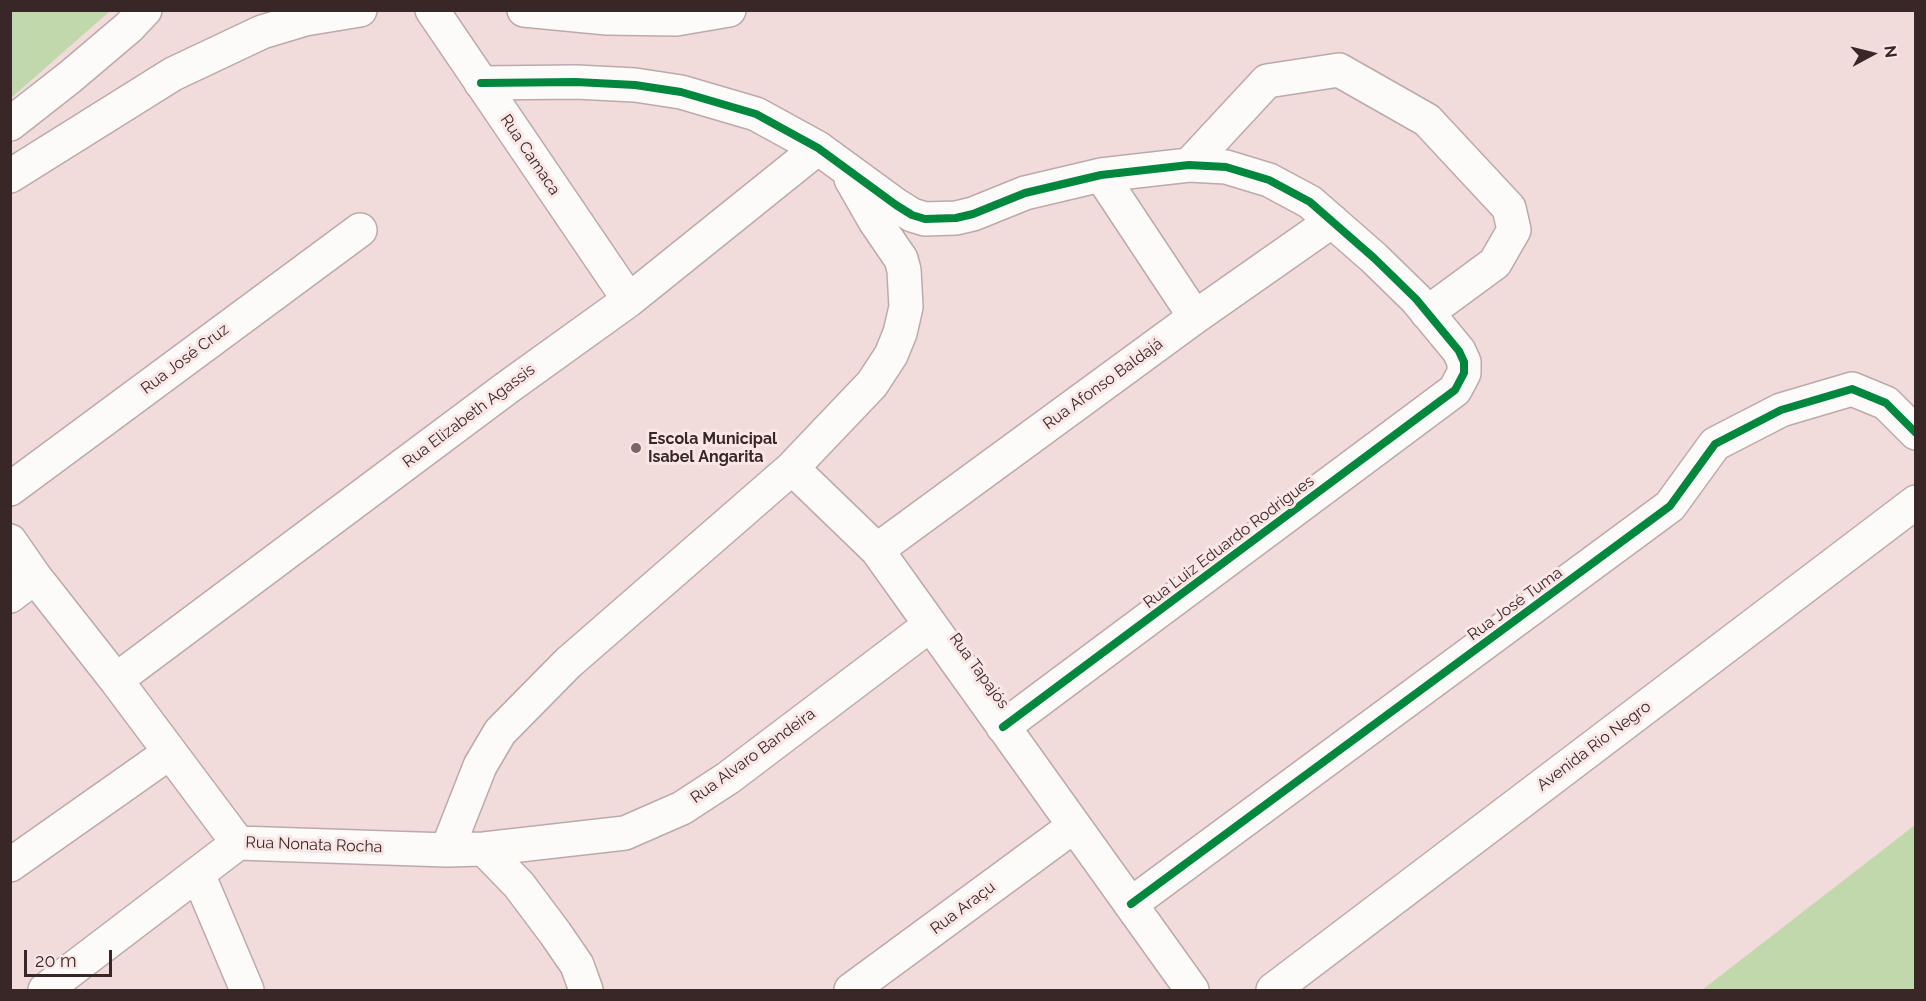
<!DOCTYPE html>
<html>
<head>
<meta charset="utf-8">
<style>
	body { margin:0 }
	#map { position:relative; width:1926px; height:1001px; overflow:hidden; background:#f1dbdb; font-family:Raleway,sans-serif }
	canvas { display:block }
	.frame { position:absolute; inset:0; border:12px solid #392727; pointer-events:none }
	.north { position:absolute; left:1842px; top:24px; width:60px; height:60px; -webkit-text-stroke:4px #f9e6e5; paint-order:stroke; rotate:83deg; font-size:16px; font-weight:700; line-height:24px; text-align:center; color:#392727 }
	.north::after { content:''; display:block; margin:auto; width:21px; height:27px; background:#392727; clip-path:polygon(50% 0,100% 100%,50% 72%,0 100%) }
	.scale { position:absolute; left:24px; top:950px; width:88px; height:27px; box-sizing:border-box; border:3px solid #392727; border-top:0; padding-left:8px; font-size:18px; line-height:21px; white-space:nowrap; color:#392727; -webkit-text-stroke:4px #f9e6e5; paint-order:stroke }
</style>
</head>
<body>
<div id="map">
<canvas width="1926" height="1001"></canvas>
<div class="frame"></div>
<div class="north">N</div>
<div class="scale">20 m</div>
</div>
<script>
const ctx = document.querySelector('canvas').getContext('2d');
ctx.lineJoin = 'round';
function fill(path, color) { ctx.fillStyle = color; ctx.fill(path, 'evenodd'); }
const shape = rows => new Path2D(rows.map(r => 'M' + r).join(''));
function trace(path, color, width, dash) { ctx.strokeStyle = color; ctx.lineWidth = width; ctx.lineCap = dash ? 'butt' : 'round'; ctx.setLineDash(dash || []); ctx.stroke(path); }
function write(font, color, halo, rows, align = 'center') {
  ctx.font = font + ' Raleway,sans-serif'; ctx.lineWidth = 6; ctx.setLineDash([]); ctx.textBaseline = 'middle'; ctx.strokeStyle = halo; ctx.fillStyle = color; for (const [text, x, y, turn = 0] of rows) {
    ctx.save(); ctx.translate(x, y); ctx.rotate((+turn || 0) * Math.PI / 180); ctx.textAlign = isNaN(turn) ? turn : align; if (halo) ctx.strokeText(text, 0, 0); ctx.fillText(text, 0, 0); ctx.restore();
  }
}
const green = shape([
	[11,10,110,10,110,11,11,98],
	[1915,825,1915,990,1702,990]
]);
const minor = shape([
	[432,10,629,300],
	[524,10,607,18,676,19,729,10],
	[481,83,576,82,635,85,681,92,756,114,818,148,896,205,912,215,925,219,956,218,973,214,1025,193,1101,175,1189,165,1226,167,1269,180,1310,202,1374,258,1416,299,1459,351,1464,362,1464,373,1455,390,1003,727],
	[10,124,70,77,129,27,145,10],
	[1189,165,1267,81,1339,70,1427,120,1509,208,1514,230,1495,263,1427,313],
	[1101,175,1195,317],
	[10,176,173,74,262,32,305,19,360,10],
	[792,468,877,550,1192,990],
	[10,489,360,230],
	[10,541,35,577,116,680,238,843],
	[877,550,1195,317,1332,221],
	[10,596,35,577],
	[116,680,508,387,629,300,818,148],
	[238,843,447,850,484,849,519,885,555,933,577,965,586,990],
	[484,849,625,833,682,808,728,778,930,625],
	[447,850,480,766,500,732,568,663,792,468,872,384,891,355,900,333,906,307,904,270,901,259,875,221,851,179],
	[10,865,169,753],
	[198,874,247,990],
	[1131,904,1670,506,1715,444,1781,410,1852,389,1886,403,1916,433],
	[45,990,238,843],
	[851,990,1074,826],
	[1273,990,1916,502]
]);
const cycleway = shape([
	[481,83,576,82,635,85,681,92,756,114,818,148,896,205,912,215,925,219,956,218,973,214,1025,193,1101,175,1189,165,1226,167,1269,180,1310,202,1374,258,1416,299,1459,351,1464,362,1464,373,1455,390,1003,727],
	[1131,904,1670,506,1715,444,1781,410,1852,389,1886,403,1916,433]
]);
const markers = [
	[636,448,6,"#796666"]
];
const streetNames = [
	["Rua Camaca",530,155,56],
	["Rua José Cruz",185,359,-37],
	["Rua Afonso Baldajá",1103,384,-36],
	["Rua Elizabeth Agassis",469,416,-37],
	["Rua Luiz Eduardo Rodrigues",1229,542,-37],
	["Rua José Tuma",1515,604,-36],
	["Rua Tapajós",979,671,54],
	["Avenida Rio Negro",1594,746,-37],
	["Rua Alvaro Bandeira",753,756,-36],
	["Rua Nonata Rocha",314,845,2],
	["Rua Araçu",963,908,-37]
];
const poiNames = [
	["Escola Municipal",648,439],
	["Isabel Angarita",648,457]
];
fill(green, '#c1d8ad');
trace(minor, '#bcaaaa', 36);
trace(minor, '#fdfafa', 33);
trace(cycleway, '#00873e', 8);
for (const [x, y, r, color] of markers) { const dot = new Path2D(); dot.arc(x, y, r, 0, 2 * Math.PI); ctx.fillStyle = color; ctx.fill(dot); trace(dot, '#f9e6e5', 2); }
write('16px', '#392727', '#f9e6e5', streetNames);
write('bold 16px', '#392727', '#f9e6e5', poiNames, 'left');
</script>
</body>
</html>
